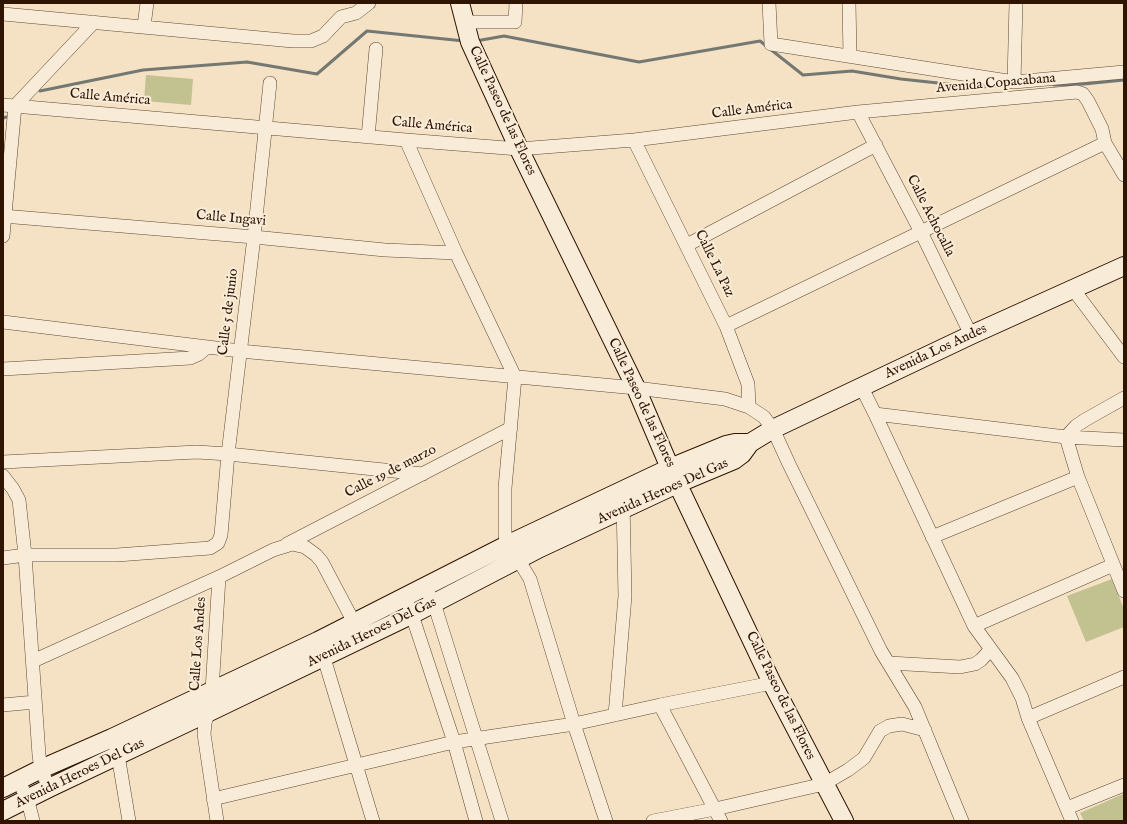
<!DOCTYPE html>
<html>
<head>
<meta charset="utf-8">
<style>
	body { margin:0 }
	#map { position:relative; width:1127px; height:824px; overflow:hidden; background:#f5e2c4; font-family:"IM FELL English",serif }
	canvas { display:block }
	.frame { position:absolute; inset:0; border:4px solid #2e1401; pointer-events:none }
</style>
</head>
<body>
<div id="map">
<canvas width="1127" height="824"></canvas>
<div class="frame"></div>
</div>
<script>
const ctx = document.querySelector('canvas').getContext('2d');
ctx.lineJoin = 'round';
function fill(path, color) { ctx.fillStyle = color; ctx.fill(path, 'evenodd'); }
const shape = rows => new Path2D(rows.map(r => 'M' + r).join(''));
function trace(path, color, width, dash) { ctx.strokeStyle = color; ctx.lineWidth = width; ctx.lineCap = dash ? 'butt' : 'round'; ctx.setLineDash(dash || []); ctx.stroke(path); }
function write(font, color, halo, rows, align = 'center') {
  ctx.font = font + ' "IM FELL English",serif'; ctx.lineWidth = 4; ctx.setLineDash([]); ctx.textBaseline = 'middle'; ctx.strokeStyle = halo; ctx.fillStyle = color; for (const [text, x, y, turn = 0] of rows) {
    ctx.save(); ctx.translate(x, y); ctx.rotate((+turn || 0) * Math.PI / 180); ctx.textAlign = isNaN(turn) ? turn : align; if (halo) ctx.strokeText(text, 0, 0); ctx.fillText(text, 0, 0); ctx.restore();
  }
}
const green = shape([
	[146,75,193,79,191,105,144,101],
	[1112,579,1124,609,1124,627,1086,642,1067,596],
	[1123,794,1124,798,1124,821,1084,821,1080,813]
]);
const stream = shape([
	[476,41,504,36,639,62,760,41,803,75,852,71,901,79,975,87,1002,86],
	[1054,85,1084,84,1124,80],
	[40,91,143,70,247,62,317,74,367,31,464,41],
	[3,118,6,117]
]);
const street = shape([
	[769,3,771,44,1014,82,1124,72],
	[849,3,850,56],
	[3,14,293,41,311,41,323,36,341,17,356,13,369,3],
	[465,22,515,22,516,3],
	[144,26,147,3],
	[1014,82,1016,3],
	[3,105,406,140,519,149,634,140,858,112,1077,92,1083,94,1088,101,1102,129,1105,143,1124,175],
	[858,112,921,232,971,335],
	[368,137,376,49],
	[406,140,456,253,515,377,505,488,505,536,509,544,530,579,574,724,606,821],
	[634,140,726,326,748,384,749,407],
	[3,216,254,237,385,250,456,253],
	[3,236,15,106,94,22],
	[687,245,876,145],
	[1073,289,1124,357],
	[3,322,240,351,636,388,725,399,749,407,764,417,773,429,789,464,881,651,915,707,962,821],
	[726,326,1105,143],
	[3,369,190,358,199,354,206,348],
	[861,386,875,414,974,626,1012,678,1022,698,1028,718,1072,821],
	[1124,398,1085,420,1076,426,1066,437,1078,477,1124,591],
	[875,414,1066,437,1124,440],
	[3,462,197,452,228,454,423,474],
	[3,476,13,489,19,500,25,555,39,755,41,769,49,788],
	[932,537,1078,477],
	[287,544,511,428],
	[3,558,25,555,117,555,210,548,218,543,221,535,228,454,254,237,270,83],
	[424,587,434,603,502,821],
	[409,606,454,742,476,821],
	[974,626,1113,565],
	[321,648,373,821],
	[33,661,219,577,273,550,292,544,305,547,316,555,322,562,358,630],
	[889,663,960,667,975,664,981,660,991,649],
	[3,705,35,702],
	[660,705,721,821],
	[615,715,625,596,623,501],
	[1028,718,1124,677],
	[116,748,118,755,129,821],
	[19,780,29,805,33,821],
	[213,799,454,742,574,724,660,705,772,683],
	[1067,808,1124,785],
	[217,821,204,734,205,723,211,704,212,691,219,577],
	[653,821,715,809,824,784,848,770,864,758,880,731,889,726,902,724,925,730]
]);
const secondary = shape([
	[460,3,470,42,519,149,636,388,670,468,772,683,844,821],
	[3,788,41,769,112,738,318,641,509,544,670,468,726,445,735,443,750,443],
	[3,811,49,788,207,713,413,614,540,548,679,483,734,460,742,454,750,443,773,429,971,335,1124,266]
]);
const streetNames = [
	["Avenida Copacabana",996,84,-5],
	["Calle América",110,98,5],
	["Calle América",752,110,-7],
	["Calle Paseo de las Flores",502,111,65],
	["Calle América",432,126,5],
	["Calle Achocalla",930,216,63],
	["Calle Ingavi",231,219,5],
	["Calle La Paz",714,264,64],
	["Calle 5 de junio",229,312,-83],
	["Avenida Los Andes",936,352,-25],
	["Calle Paseo de las Flores",641,403,65],
	["Calle 19 de marzo",391,472,-27],
	["Avenida Heroes Del Gas",663,492,-24],
	["Avenida Heroes Del Gas",372,633,-26],
	["Calle Los Andes",199,644,-86],
	["Calle Paseo de las Flores",780,696,64],
	["Avenida Heroes Del Gas",80,774,-26]
];
fill(green, '#c2c190');
trace(stream, '#747873', 3);
trace(street, '#604832', 14);
trace(secondary, '#2e1401', 20);
trace(street, '#f8ecd9', 13);
trace(secondary, '#f8ecd9', 18);
write('14px', '#2e1401', '#f8ecd9', streetNames);
</script>
</body>
</html>
